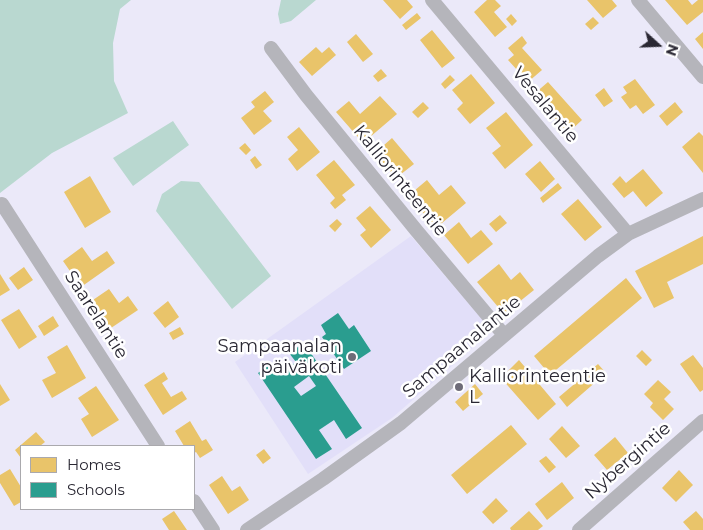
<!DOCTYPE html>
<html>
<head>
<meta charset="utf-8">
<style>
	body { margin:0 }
	#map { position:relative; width:703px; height:530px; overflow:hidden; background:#ebe9f9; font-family:Montserrat,sans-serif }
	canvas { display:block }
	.legend { position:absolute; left:20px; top:445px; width:175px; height:65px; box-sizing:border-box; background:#fff; border:1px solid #aaa9ad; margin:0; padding:6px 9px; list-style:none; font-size:15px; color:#2a2833 }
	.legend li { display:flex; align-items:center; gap:10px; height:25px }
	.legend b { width:25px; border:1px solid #aaa9ad }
	.north { position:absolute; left:633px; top:20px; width:50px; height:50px; -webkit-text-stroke:4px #fff; paint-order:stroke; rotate:110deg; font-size:14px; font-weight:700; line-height:20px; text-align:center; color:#2a2833 }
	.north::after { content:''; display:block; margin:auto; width:18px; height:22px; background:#2a2833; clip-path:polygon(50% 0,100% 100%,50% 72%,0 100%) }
</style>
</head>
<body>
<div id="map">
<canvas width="703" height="530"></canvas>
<ul class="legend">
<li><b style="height:14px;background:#e9c46a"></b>Homes</li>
<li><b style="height:14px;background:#2a9d8f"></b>Schools</li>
</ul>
<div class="north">N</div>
</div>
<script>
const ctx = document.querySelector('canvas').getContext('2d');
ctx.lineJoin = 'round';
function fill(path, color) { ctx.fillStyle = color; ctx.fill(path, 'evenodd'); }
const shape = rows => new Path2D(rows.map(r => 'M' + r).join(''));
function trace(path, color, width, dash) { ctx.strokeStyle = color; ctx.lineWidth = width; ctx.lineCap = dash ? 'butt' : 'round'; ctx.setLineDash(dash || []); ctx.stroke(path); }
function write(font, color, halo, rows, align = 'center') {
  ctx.font = font + ' Montserrat,sans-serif'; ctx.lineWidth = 5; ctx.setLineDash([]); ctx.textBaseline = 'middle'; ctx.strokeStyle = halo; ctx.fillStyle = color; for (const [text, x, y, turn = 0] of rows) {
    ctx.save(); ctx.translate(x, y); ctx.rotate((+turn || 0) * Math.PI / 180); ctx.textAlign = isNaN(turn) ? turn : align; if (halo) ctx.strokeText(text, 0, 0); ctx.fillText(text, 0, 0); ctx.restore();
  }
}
const built = shape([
	[411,236,492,331,392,418,308,474,235,362]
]);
const green = shape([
	[0,0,131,0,120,9,113,43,114,81,128,113,52,153,0,193],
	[281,0,316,0,291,21,280,24,278,14],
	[173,121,189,145,133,186,113,158],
	[181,181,199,182,271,276,232,309,156,211,162,194]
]);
const homes = shape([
	[383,0,407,0,413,7,400,19],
	[487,0,495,0,501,6,494,12,507,27,495,37,474,12],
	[587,0,612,0,617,6,603,18],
	[665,0,688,0,692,5,698,0,703,0,703,12,687,25],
	[417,13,421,18,406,30,402,25],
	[511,14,517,21,512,26,506,19],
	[593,17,599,23,591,30,585,24],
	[432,30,455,58,442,68,420,40],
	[703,32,703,49,695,39],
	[356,34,373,54,363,62,347,42],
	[522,36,527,43,522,48,542,70,528,82,508,60,514,55,508,48],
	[316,47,322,53,329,47,336,55,312,76,299,62],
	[381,69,387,76,378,82,373,76],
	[471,74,495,103,470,124,457,109,463,103,452,90],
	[450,75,455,80,445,89,441,84],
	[635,79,655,105,643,114,636,105,630,109,621,97,627,93,623,87],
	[548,82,582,120,568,133,534,94],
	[604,88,613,101,604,107,595,95],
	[265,91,274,102,263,111,272,121,254,135,241,118,255,107,251,102],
	[380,96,397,114,363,143,336,112,349,101,360,114],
	[423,102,429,108,418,118,412,112],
	[675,102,683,112,667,126,659,116],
	[506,112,533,145,505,169,492,153,501,146,486,128],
	[299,127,320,152,297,171,288,159,298,150,287,137],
	[699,132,703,136,703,173,682,147],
	[392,138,414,164,396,178,375,153],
	[245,143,251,150,246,155,239,148],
	[255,156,262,165,256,169,250,160],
	[334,160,355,185,342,195,346,200,335,209,330,203,335,198,316,175],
	[540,161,555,179,541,192,525,174],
	[643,169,663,193,646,207,633,191,624,198,612,184,620,176,626,183],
	[90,176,111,212,85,228,64,192],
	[427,180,439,195,451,185,466,203,436,228,408,196],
	[558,183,562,188,543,203,540,198],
	[578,199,602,227,585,241,561,214],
	[370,206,391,230,371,248,360,235,366,230,356,218],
	[500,215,507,223,496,232,489,224],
	[337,219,342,224,335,232,329,226],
	[459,222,471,238,481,230,493,244,468,264,444,235],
	[703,236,703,264,667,282,674,298,654,308,635,271],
	[82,247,92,261,107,251,115,263,81,287,63,261],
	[499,264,511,280,520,272,534,290,504,314,477,282],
	[24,267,33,280,18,290,9,278],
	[0,274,10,290,0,296],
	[626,278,642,298,550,375,534,356],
	[109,289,119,303,128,296,138,310,108,330,90,302],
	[168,301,179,317,165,328,153,313],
	[19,309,37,337,19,349,1,320],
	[53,316,59,326,44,336,38,326],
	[180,327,184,334,173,340,169,333],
	[67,345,86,378,52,398,42,380,56,373,47,357],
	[642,350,652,360,646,366,636,356],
	[693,355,703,368,703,390,700,392,680,364],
	[519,360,556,404,538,420,501,378],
	[598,364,606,373,567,407,559,397],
	[164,372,168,379,162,383,171,397,182,391,187,399,163,415,144,385],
	[658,380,671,392,664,399,674,409,663,420,650,407,653,403,644,394],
	[0,384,10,400,0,406],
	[475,384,483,394,463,411,455,402],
	[96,386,119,420,92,437,81,419,89,414,78,398],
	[190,421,202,441,206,439,213,450,200,458,196,452,194,453,194,446,184,446,175,431],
	[511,425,527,444,467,494,451,475],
	[562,426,580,446,566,458,549,439],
	[36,432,45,442,40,446,21,446,21,458,15,450],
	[615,437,628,453,607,470,594,455],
	[264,449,271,458,263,464,256,455],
	[546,456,556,467,549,473,539,461],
	[10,469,21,487,21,502,14,506,0,483,0,475],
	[679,470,693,485,676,502,662,488],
	[222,476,232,491,240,486,249,500,228,514,209,485],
	[562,482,574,498,547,520,535,504],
	[496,498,508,511,493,524,482,512],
	[174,511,187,530,169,530,162,519],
	[529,511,543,526,538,530,511,530,510,528],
	[696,511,703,519,703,530,690,530,683,522]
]);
const schools = shape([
	[338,313,349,329,354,325,371,351,344,369,322,337,326,334,321,325],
	[304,343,362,428,346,439,334,420,319,430,332,449,316,459,258,373,274,362,281,373,296,362,289,353],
	[309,376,316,386,301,396,294,387]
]);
const minor = shape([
	[432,0,628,234],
	[638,0,703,77],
	[271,48,306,95,416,230,504,335],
	[2,204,158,446],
	[194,501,213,530],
	[247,530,323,479,401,423,598,256,628,234,703,199],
	[579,530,703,421]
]);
const markers = [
	[352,357,5,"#6e6c78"],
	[459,387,5,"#6e6c78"]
];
const streetNames = [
	["Vesalantie",545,105,50],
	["Kalliorinteentie",400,181,51],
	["Saarelantie",96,315,57],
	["Sampaanalantie",462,347,-40],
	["Nybergintie",628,461,-41]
];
const poiNames = [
	["Sampaanalan",342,347],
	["päiväkoti",342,368],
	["Kalliorinteentie",469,377,"left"],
	["L",469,398,"left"]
];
fill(built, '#e2dff9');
fill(green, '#b9d8d0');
fill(homes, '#e9c46a');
fill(schools, '#2a9d8f');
trace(minor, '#b5b5bb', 14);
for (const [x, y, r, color] of markers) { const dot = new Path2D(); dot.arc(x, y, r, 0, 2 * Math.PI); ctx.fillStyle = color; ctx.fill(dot); trace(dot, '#fff', 2); }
write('18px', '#2a2833', '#fff', streetNames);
write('18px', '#2a2833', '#fff', poiNames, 'right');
</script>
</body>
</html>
